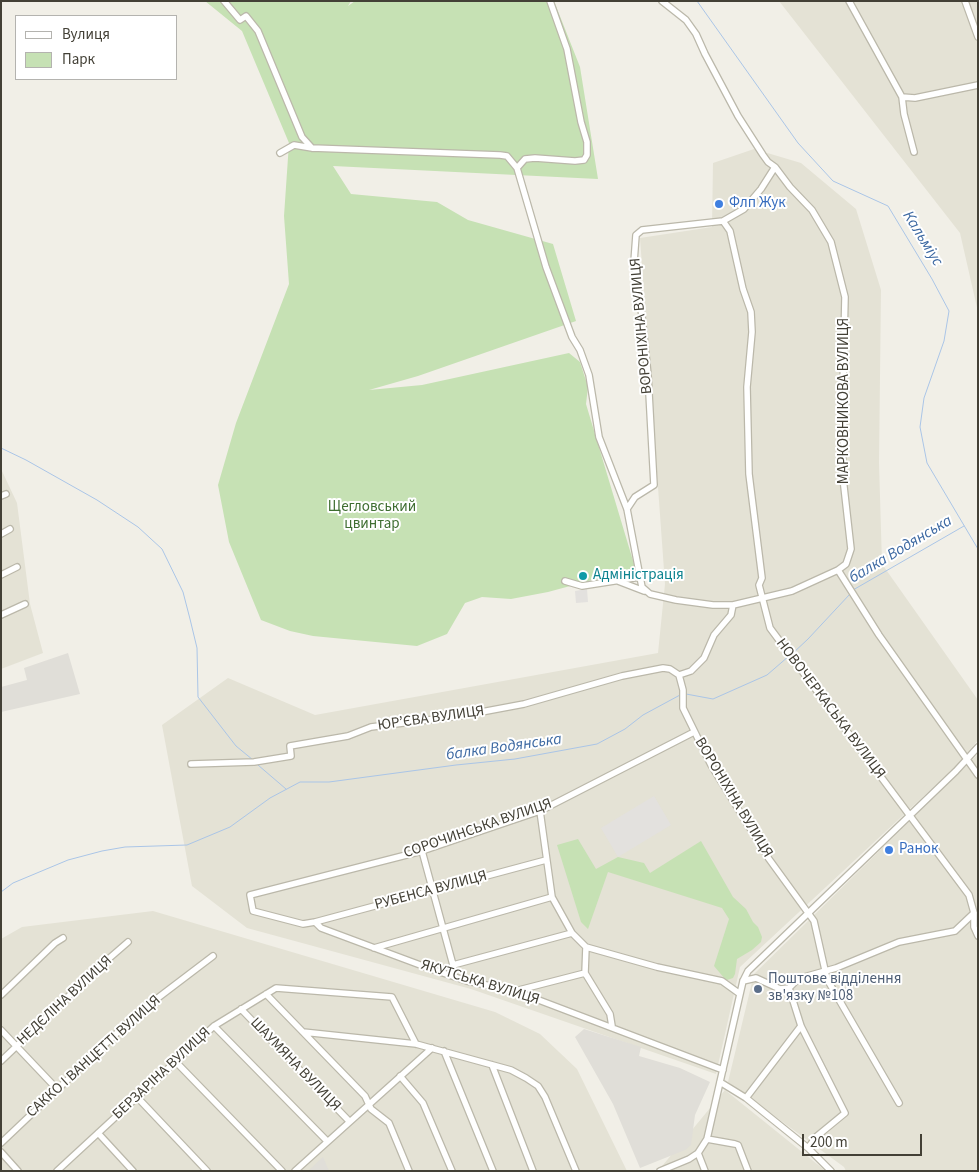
<!DOCTYPE html>
<html>
<head>
<meta charset="utf-8">
<style>
	body { margin:0 }
	#map { position:relative; width:979px; height:1172px; overflow:hidden; background:#f1efe7; font-family:"Source Sans 3",sans-serif }
	canvas { display:block }
	.frame { position:absolute; inset:0; border:2px solid #434036; pointer-events:none }
	.legend { position:absolute; left:15px; top:15px; width:162px; height:65px; box-sizing:border-box; background:#fff; border:1px solid #b4b3af; margin:0; padding:6px 9px; list-style:none; font-size:15px; color:#434036 }
	.legend li { display:flex; align-items:center; gap:10px; height:25px }
	.legend b { width:25px; border:1px solid #b4b3af }
	.scale { position:absolute; left:802px; top:1134px; width:120px; height:22px; box-sizing:border-box; border:2px solid #434036; border-top:0; padding-left:6px; font-size:15px; line-height:18px; white-space:nowrap; color:#434036; -webkit-text-stroke:4px #fff; paint-order:stroke }
</style>
</head>
<body>
<div id="map">
<canvas width="979" height="1172"></canvas>
<div class="frame"></div>
<ul class="legend">
<li><b style="height:6px;background:#fff"></b>Вулиця</li>
<li><b style="height:14px;background:#c6e1b4"></b>Парк</li>
</ul>
<div class="scale">200 m</div>
</div>
<script>
const ctx = document.querySelector('canvas').getContext('2d');
ctx.lineJoin = 'round';
function fill(path, color) { ctx.fillStyle = color; ctx.fill(path, 'evenodd'); }
const shape = rows => new Path2D(rows.map(r => 'M' + r).join(''));
function trace(path, color, width, dash) { ctx.strokeStyle = color; ctx.lineWidth = width; ctx.lineCap = dash ? 'butt' : 'round'; ctx.setLineDash(dash || []); ctx.stroke(path); }
function write(font, color, halo, rows, align = 'center') {
  ctx.font = font + ' "Source Sans 3",sans-serif'; ctx.lineWidth = 4; ctx.setLineDash([]); ctx.textBaseline = 'middle'; ctx.strokeStyle = halo; ctx.fillStyle = color; for (const [text, x, y, turn = 0] of rows) {
    ctx.save(); ctx.translate(x, y); ctx.rotate((+turn || 0) * Math.PI / 180); ctx.textAlign = isNaN(turn) ? turn : align; if (halo) ctx.strokeText(text, 0, 0); ctx.fillText(text, 0, 0); ctx.restore();
  }
}
const residential = shape([
	[779,1,978,1,978,312,960,233],
	[754,149,801,163,856,209,881,290,879,463,882,564,978,700,978,740,956,766,740,967,716,1074,471,989,247,928,192,886,162,725,228,678,315,715,658,653,665,584,640,238,712,227,713,163],
	[1,469,17,503,30,604,43,653,1,669],
	[978,754,978,1171,846,1171,844,1167,728,1082,754,974],
	[153,911,495,1012,540,1034,577,1069,627,1171,1,1171,1,939,22,927],
	[725,1090,822,1168,825,1171,658,1171]
]);
const industrial = shape([
	[68,653,80,694,1,712,1,687,27,680,24,668],
	[584,1029,641,1047,639,1056,680,1068,710,1082,695,1115,691,1145,685,1150,640,1168,613,1104,575,1037],
	[323,1157,329,1171,308,1171]
]);
const green = shape([
	[205,1,351,1,348,6,355,1,554,1,580,67,598,179,333,166,351,194,437,202,468,220,553,244,576,321,418,376,369,390,422,385,569,353,580,362,588,387,586,404,637,574,596,579,548,592,511,599,482,597,465,603,447,634,417,646,313,636,290,631,261,620,229,542,218,485,236,423,289,284,284,216,289,143,242,31],
	[578,839,596,869,618,857,644,863,650,873,701,841,733,897,746,909,753,922,758,927,762,937,761,942,752,950,737,959,735,974,733,978,727,980,725,979,714,966,729,919,722,908,608,872,588,929,581,922,557,845]
]);
const parking = shape([
	[587,589,588,602,576,603,575,591],
	[654,796,671,825,618,857,601,828]
]);
const stream = shape([
	[697,1,798,143,833,181,888,206,932,279,949,311,944,341,924,398,920,427,927,463,978,549],
	[1,448,26,460,97,500,138,527,162,549,183,592,190,619,197,648,198,697,236,746,253,760],
	[853,590,964,526],
	[792,654,808,639,850,594],
	[686,694,713,699,767,675,789,656],
	[258,765,286,789],
	[1,892,13,883,68,860,102,851,125,847,187,845,230,827,270,798,300,782,329,782,456,765,515,759,597,744,625,729,643,715,680,695]
]);
const minor = shape([
	[224,1,240,20,246,16,258,31,302,137,312,148],
	[550,1,567,49,581,122,587,142,587,155,584,160,575,161,535,158,525,159,517,168,546,267,572,337,580,350,589,375,599,437,627,509,640,577],
	[662,1,686,20,696,34,705,54,738,116,763,155,768,162,775,167,790,187,812,210,831,242,845,297,843,386,844,438,842,469,851,549,846,564,838,570,879,635,978,775],
	[849,1,902,97,915,98,978,85],
	[965,1,978,37],
	[902,97,904,114,914,152],
	[280,153,294,145,312,148,500,155,507,156,517,168],
	[723,221,730,231,743,289,751,312,752,332,747,387,749,474,762,578,759,585,770,628,969,895,974,913,974,927,978,936],
	[1,496,6,494],
	[627,509,635,497,654,485,648,375,642,316,634,262,636,235,642,230,723,221,744,209,761,189,775,167],
	[1,534,10,529],
	[1,575,17,567],
	[565,581,582,586,640,577,642,587,650,594,676,600,713,605,733,605,792,591,838,570],
	[618,581,644,591],
	[733,605,731,615,714,635,704,658,691,671,679,675,683,690,683,708,711,765,769,859,814,921,827,979,899,1103],
	[1,615,25,604],
	[694,732,540,811,422,851,250,895,253,911,303,924,315,922,321,928,431,969,467,981,515,991,723,1070],
	[191,764,254,762,291,756,290,746,348,736,371,727,460,716,524,704,622,676,663,668,670,669,679,675],
	[540,811,552,897,572,933,586,947,657,967,722,981,740,994],
	[422,851,453,965,451,975],
	[315,922,546,860],
	[586,947,585,973,610,1014,612,1026],
	[374,948,552,897],
	[453,965,572,933],
	[743,981,756,978,780,989,789,988,795,982,804,977,836,968,899,942,955,931,974,913],
	[789,988,801,1026,845,1113,817,1136,808,1148],
	[515,991,585,973],
	[266,994,365,1096,371,1109,389,1123,409,1171],
	[1,995,55,943,63,938],
	[241,1009,349,1121],
	[214,1026,327,1141],
	[1,1030,57,1089],
	[303,1032,416,1044,511,1070,526,1078,538,1086,545,1097,576,1171],
	[444,1051,493,1171],
	[1,1061,98,968,128,942],
	[175,1061,282,1171],
	[492,1065,533,1171],
	[400,1076,423,1103,452,1171],
	[720,1082,746,1098,808,1148,831,1171],
	[137,1097,207,1171],
	[746,1098,801,1026],
	[98,1133,133,1171],
	[707,1139,735,1144,738,1145,748,1171],
	[1,1143,138,1013,213,956],
	[1,1152,18,1171],
	[698,1153,705,1171],
	[57,1171,214,1026,276,988,392,997,416,1044],
	[295,1171,432,1048],
	[660,1171,689,1159,698,1153,707,1139,743,981,748,971,956,771,978,747]
]);
const markers = [
	[719,204,5,"#3f7fe0"],
	[583,576,5,"#0f9aa8"],
	[889,850,5,"#3f7fe0"],
	[758,989,5,"#5c6f8a"]
];
const shopNames = [
	["Флп Жук",729,204],
	["Ранок",899,850]
];
const streetNames = [
	["ВОРОНІХІНА ВУЛИЦЯ",642,326,-95],
	["МАРКОВНИКОВА ВУЛИЦЯ",845,401,-90],
	["НОВОЧЕРКАСЬКА ВУЛИЦЯ",830,709,53],
	["ЮР’ЄВА ВУЛИЦЯ",431,719,-8],
	["ВОРОНІХІНА ВУЛИЦЯ",733,798,59],
	["СОРОЧИНСЬКА ВУЛИЦЯ",478,829,-19],
	["РУБЕНСА ВУЛИЦЯ",431,891,-15],
	["ЯКУТСЬКА ВУЛИЦЯ",480,983,17],
	["НЕДЄЛІНА ВУЛИЦЯ",65,1001,-43],
	["САККО І ВАНЦЕТТІ ВУЛИЦЯ",94,1057,-42],
	["ШАУМЯНА ВУЛИЦЯ",295,1065,46],
	["БЕРЗАРІНА ВУЛИЦЯ",162,1074,-43]
];
const parkNames = [
	["Щегловський",372,508],
	["цвинтар",372,525]
];
const cultureNames = [
	["Адміністрація",593,576]
];
const serviceNames = [
	["Поштове відділення",768,980],
	["зв'язку №108",768,997]
];
const waterNames = [
	["Кальміус",922,239,58],
	["балка Водянська",901,550,-31],
	["балка Водянська",504,748,-8]
];
fill(residential, '#e4e2d5');
fill(industrial, '#e0ded8');
fill(green, '#c6e1b4');
fill(parking, '#e3e1de');
trace(stream, '#aac5e7', 1);
trace(minor, '#bbb8aa', 8);
trace(minor, '#fff', 5.5);
for (const [x, y, r, color] of markers) { const dot = new Path2D(); dot.arc(x, y, r, 0, 2 * Math.PI); ctx.fillStyle = color; ctx.fill(dot); trace(dot, '#fff', 2); }
write('15px', '#366cbe', '#fff', shopNames, 'left');
write('15px', '#434036', '#fff', streetNames);
write('15px', '#3f6e31', '#fff', parkNames);
write('15px', '#0d838f', '#fff', cultureNames, 'left');
write('15px', '#4e5e75', '#fff', serviceNames, 'left');
write('italic 16px', '#3d69a2', '#fff', waterNames);
</script>
</body>
</html>
